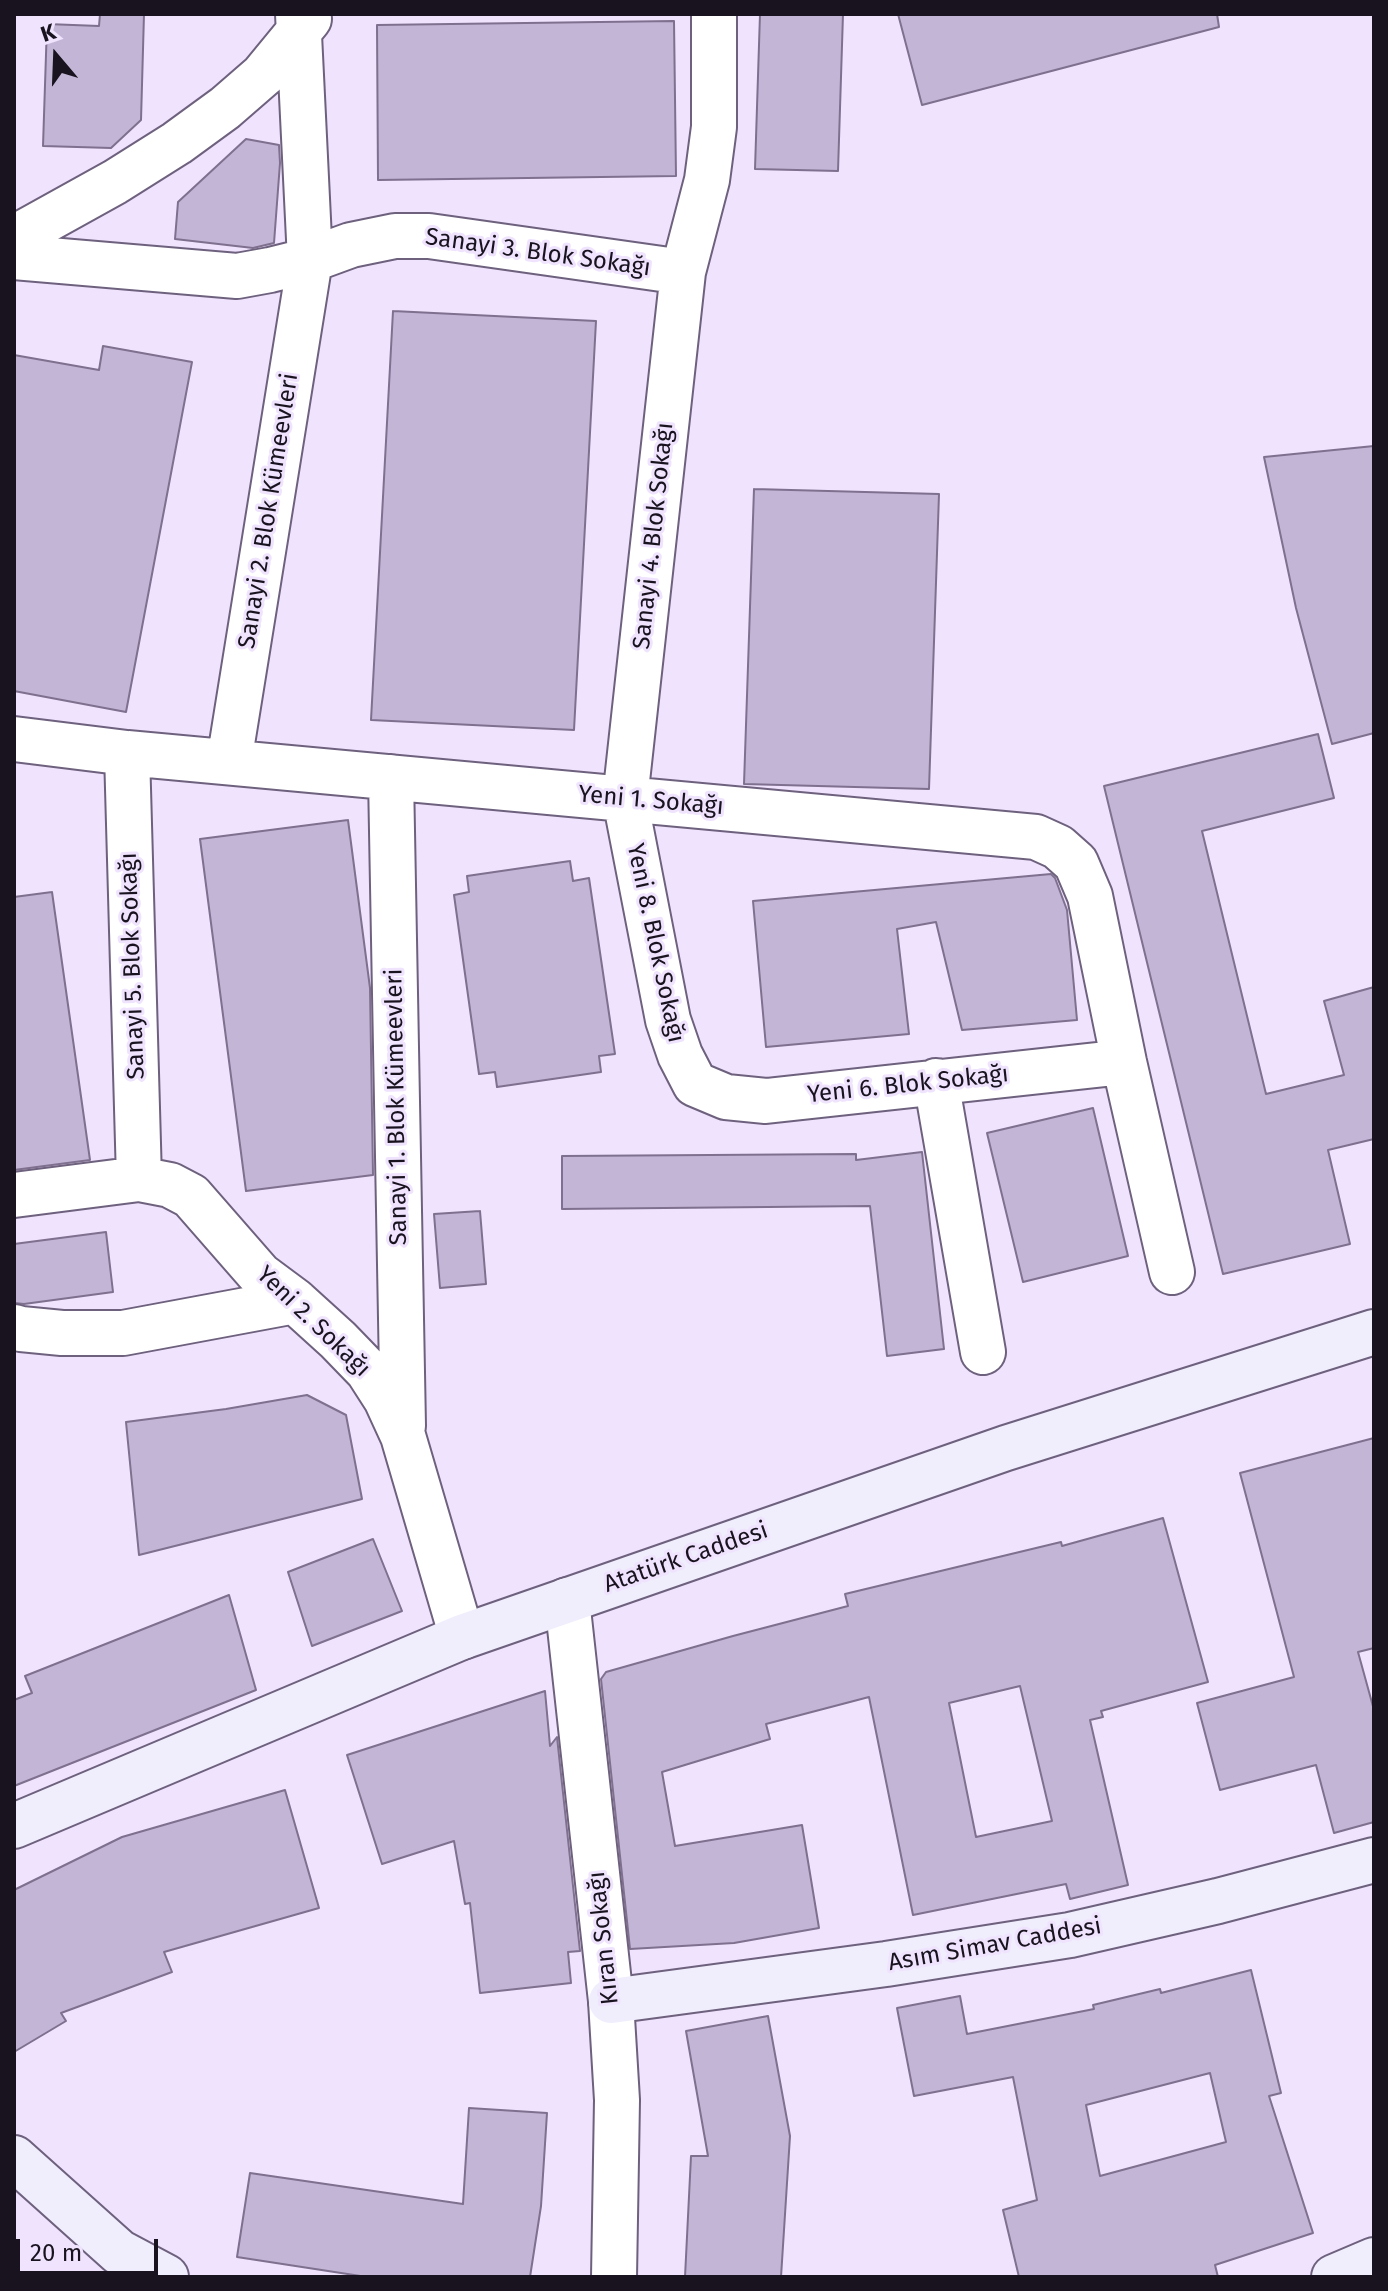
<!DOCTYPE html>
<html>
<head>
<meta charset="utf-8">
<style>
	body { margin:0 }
	#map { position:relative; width:1388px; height:2291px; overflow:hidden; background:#efe3fe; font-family:"Fira Sans",sans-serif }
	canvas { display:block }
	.frame { position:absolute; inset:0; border:16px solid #18131e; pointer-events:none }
	.north { position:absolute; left:16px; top:16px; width:80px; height:80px; -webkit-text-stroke:6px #efe3fe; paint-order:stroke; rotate:341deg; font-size:22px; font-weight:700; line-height:32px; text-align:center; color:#18131e }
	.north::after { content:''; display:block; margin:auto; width:28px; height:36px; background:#18131e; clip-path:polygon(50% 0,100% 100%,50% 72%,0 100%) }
	.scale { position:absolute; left:16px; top:2239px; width:142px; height:36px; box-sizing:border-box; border:4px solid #18131e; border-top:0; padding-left:10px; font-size:24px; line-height:28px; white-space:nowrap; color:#18131e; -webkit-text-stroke:6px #efe3fe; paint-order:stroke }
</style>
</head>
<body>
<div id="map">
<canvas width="1388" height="2291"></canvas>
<div class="frame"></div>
<div class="north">K</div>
<div class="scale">20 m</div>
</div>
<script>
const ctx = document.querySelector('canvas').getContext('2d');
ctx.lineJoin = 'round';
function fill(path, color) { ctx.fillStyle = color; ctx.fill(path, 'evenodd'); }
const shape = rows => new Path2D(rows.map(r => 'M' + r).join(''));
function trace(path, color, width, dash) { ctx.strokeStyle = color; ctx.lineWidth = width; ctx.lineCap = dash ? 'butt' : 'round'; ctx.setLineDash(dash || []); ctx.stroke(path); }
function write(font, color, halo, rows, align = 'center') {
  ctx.font = font + ' "Fira Sans",sans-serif'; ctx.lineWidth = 6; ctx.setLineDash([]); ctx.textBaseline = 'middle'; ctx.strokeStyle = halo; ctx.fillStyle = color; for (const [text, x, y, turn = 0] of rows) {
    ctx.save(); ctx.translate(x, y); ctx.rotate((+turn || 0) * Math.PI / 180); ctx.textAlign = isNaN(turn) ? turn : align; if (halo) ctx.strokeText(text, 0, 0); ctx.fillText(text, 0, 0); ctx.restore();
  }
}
const building = shape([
	[100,14,144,14,141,120,111,148,43,146,47,24,99,26,100,14],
	[760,14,843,14,838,171,755,169,760,14],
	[898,14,1217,14,1219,27,922,105,898,14],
	[674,21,676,176,378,180,377,25,674,21],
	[246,139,279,145,280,163,274,243,253,248,175,239,178,202,246,139],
	[393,311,596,321,574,730,371,720,393,311],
	[103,346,192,362,126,712,14,691,14,355,99,370,103,346],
	[1374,446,1374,733,1332,744,1296,608,1264,457,1374,446],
	[754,489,939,494,929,789,744,784,754,489],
	[1318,734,1334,798,1202,831,1266,1094,1344,1075,1324,1001,1374,987,1374,1139,1328,1150,1350,1244,1223,1274,1104,786,1318,734],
	[348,820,370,988,373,1175,246,1191,200,839,348,820],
	[570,861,573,881,589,878,615,1054,599,1056,601,1072,497,1087,495,1072,479,1074,454,895,469,892,467,876,570,861],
	[1051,874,1055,878,1067,910,1077,1020,962,1030,936,922,897,929,909,1034,766,1047,753,901,1051,874],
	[52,892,90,1160,14,1170,14,897,52,892],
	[1093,1108,1128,1256,1023,1282,987,1133,1093,1108],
	[922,1152,944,1349,887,1356,870,1206,562,1209,562,1156,856,1154,856,1160,922,1152],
	[480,1211,486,1284,440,1288,434,1214,480,1211],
	[106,1232,113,1292,24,1304,14,1303,14,1244,106,1232],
	[307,1395,346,1415,362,1499,139,1555,126,1422,226,1409,307,1395],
	[1374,1438,1374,1648,1358,1652,1374,1710,1374,1822,1334,1833,1316,1765,1220,1790,1197,1703,1294,1677,1240,1473,1374,1438],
	[1163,1518,1208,1682,1101,1711,1103,1717,1090,1720,1128,1885,1070,1899,1066,1884,913,1915,869,1697,766,1724,770,1739,662,1772,675,1846,802,1825,819,1928,734,1943,630,1949,601,1679,606,1672,733,1636,848,1606,845,1594,1061,1542,1062,1546,1163,1518],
	[1020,1686,1052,1821,976,1837,949,1703,1020,1686],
	[373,1539,402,1611,312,1646,288,1572,373,1539],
	[229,1595,256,1690,14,1786,14,1700,32,1693,25,1676,229,1595],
	[545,1691,550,1746,557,1737,580,1951,568,1952,571,1983,480,1993,470,1903,465,1904,454,1841,382,1864,347,1755,545,1691],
	[285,1790,319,1908,164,1952,172,1972,61,2013,66,2021,14,2052,14,1890,122,1837,285,1790],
	[1251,1970,1281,2093,1269,2096,1313,2233,1215,2265,1218,2277,1019,2277,1003,2210,1037,2200,1013,2077,914,2096,897,2008,960,1996,967,2034,1094,2009,1093,2005,1160,1989,1161,1993,1251,1970],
	[1210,2073,1226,2142,1100,2176,1086,2105,1210,2073],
	[768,2016,790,2136,781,2277,685,2277,691,2156,708,2156,686,2031,768,2016],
	[469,2108,547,2113,541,2206,530,2277,367,2277,237,2257,250,2173,463,2204,469,2108]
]);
const street = shape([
	[714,14,714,127,707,180,683,272,625,799,668,1020,680,1055,695,1084,726,1097,766,1101,1124,1062],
	[14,238,115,182,177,143,225,108,263,75,309,19],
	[14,257,237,276,270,270,310,260,351,245,395,236,429,236,683,272],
	[14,739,127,753,1036,837,1058,847,1076,863,1090,896,1124,1062,1172,1272],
	[127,753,139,1179],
	[229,762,310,260,298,14],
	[391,777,403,1426],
	[936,1081,983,1352],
	[14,1195,139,1179,170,1185,191,1196,260,1275,295,1301,338,1340,368,1371,386,1399,403,1436,462,1637],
	[14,1327,21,1329,62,1333,123,1333,295,1301],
	[567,1600,611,2001,617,2100,614,2277]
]);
const secondary = shape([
	[14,1826,462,1637,1006,1448,1374,1332],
	[611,2001,886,1964,1070,1935,1218,1901,1374,1860],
	[14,2158,119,2252,166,2277],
	[1334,2277,1374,2260]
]);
const streetNames = [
	["Sanayi 3. Blok Sokağı",538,253,8],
	["Sanayi 2. Blok Kümeevleri",269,511,-81],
	["Sanayi 4. Blok Sokağı",654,536,-84],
	["Yeni 1. Sokağı",651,801,5],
	["Yeni 8. Blok Sokağı",655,943,78],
	["Sanayi 5. Blok Sokağı",133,966,-92],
	["Yeni 6. Blok Sokağı",908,1085,-6],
	["Sanayi 1. Blok Kümeevleri",397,1107,-91],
	["Yeni 2. Sokağı",313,1322,44],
	["Atatürk Caddesi",686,1558,-19],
	["Kıran Sokağı",604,1938,-96],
	["Asım Simav Caddesi",995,1945,-10]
];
fill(building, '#c3b5d5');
trace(building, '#7e708e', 2);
trace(street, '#6e617e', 48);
trace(secondary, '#6e617e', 48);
trace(street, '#fff', 44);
trace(secondary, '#f0eefc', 44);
write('24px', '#18131e', '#efe3fe', streetNames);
</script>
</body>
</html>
